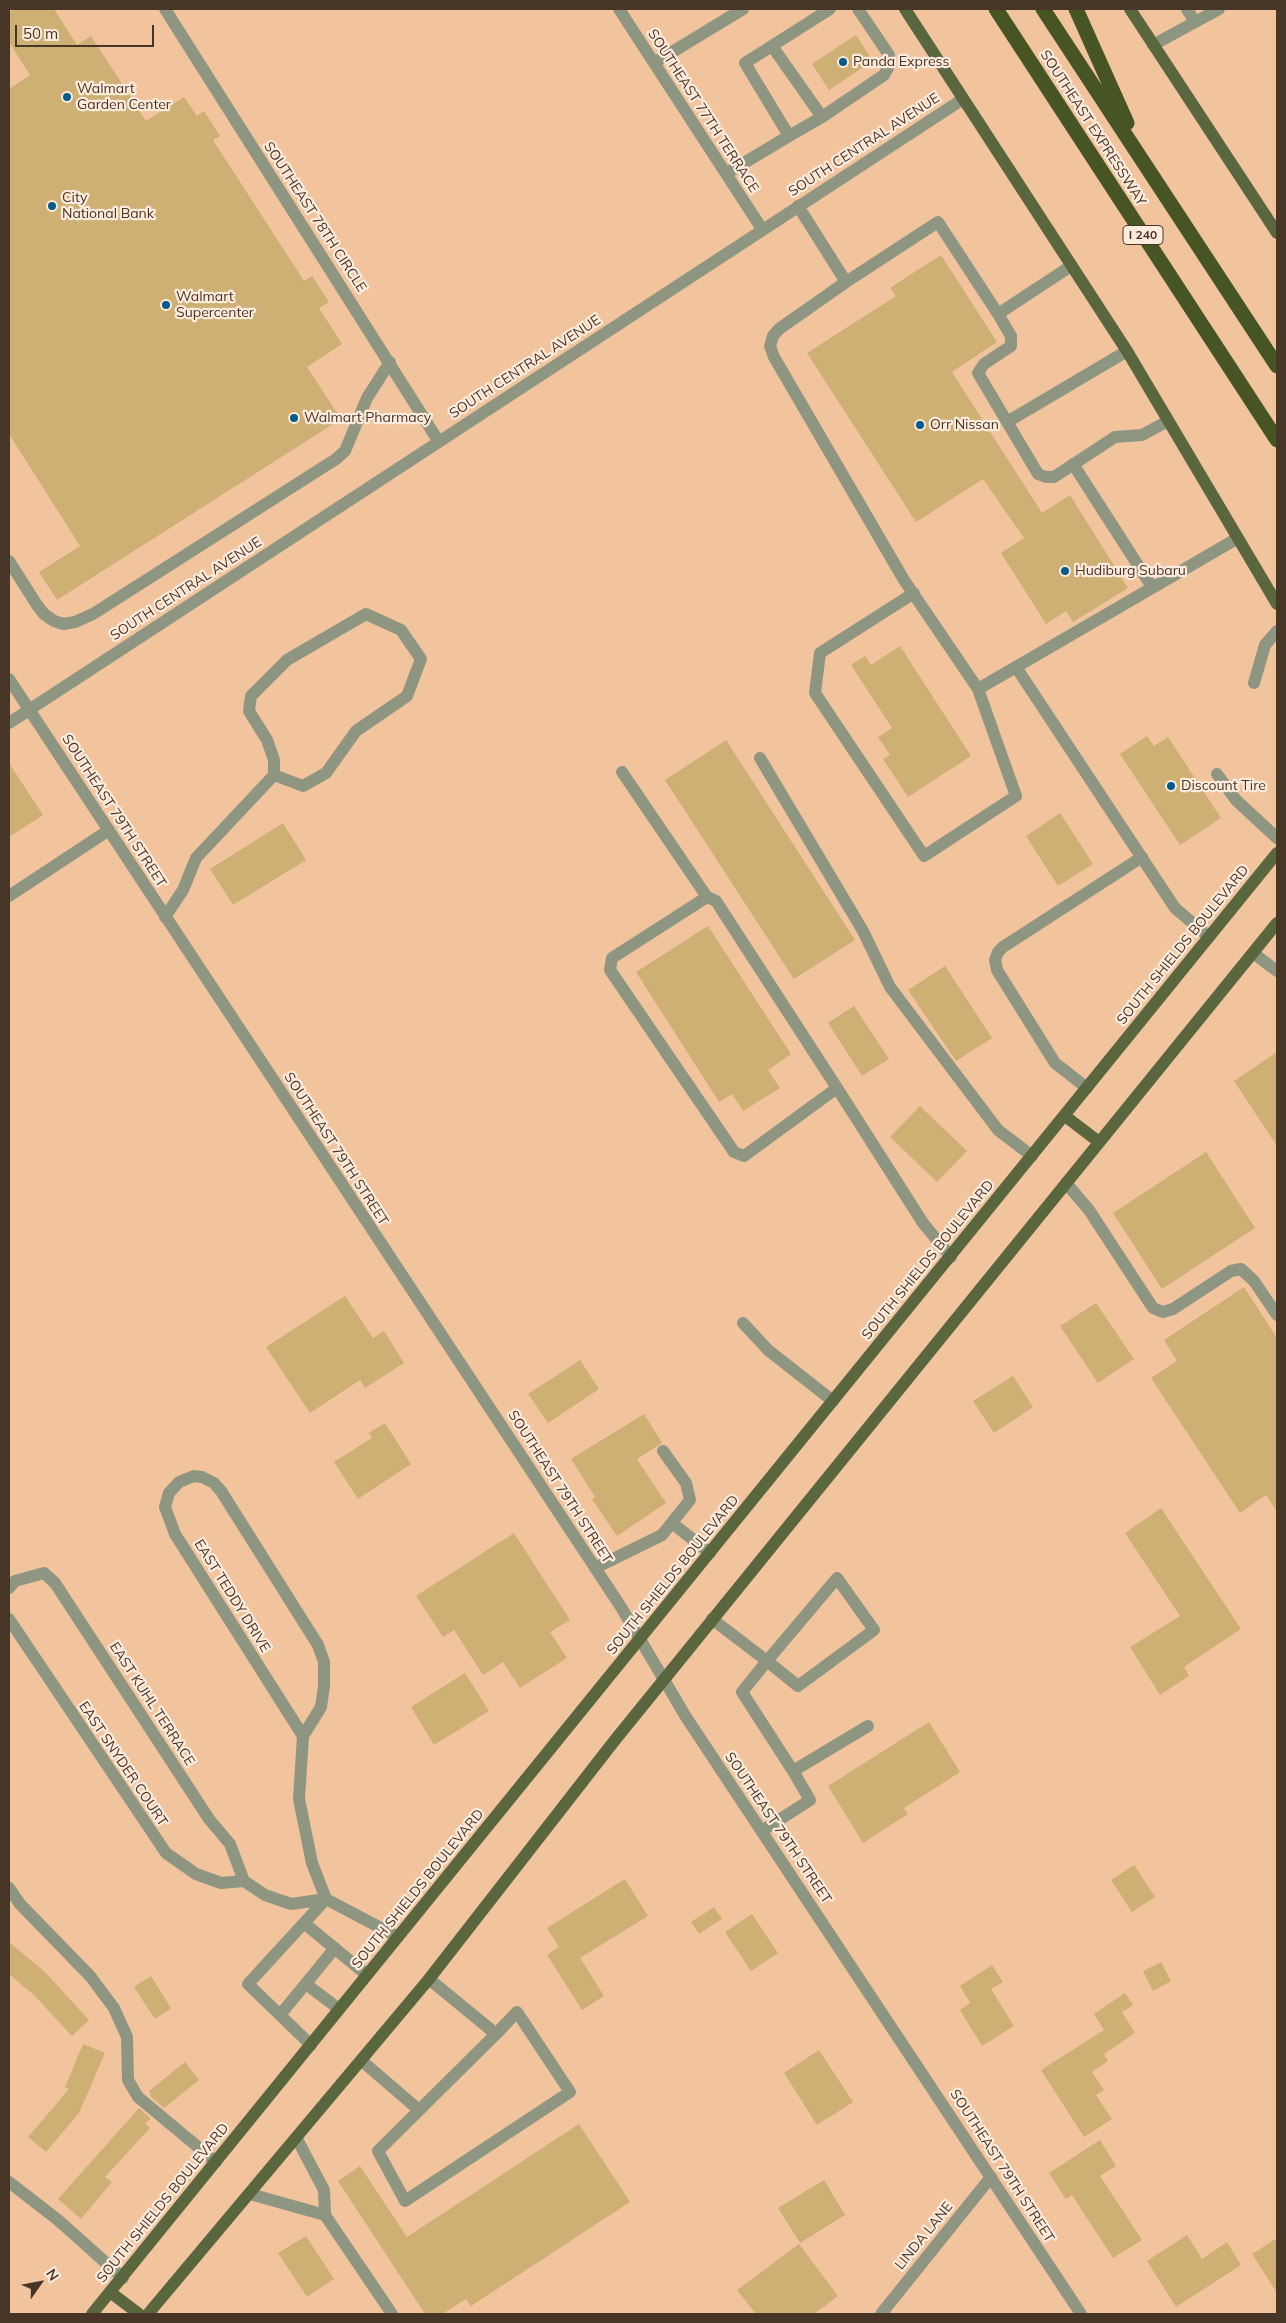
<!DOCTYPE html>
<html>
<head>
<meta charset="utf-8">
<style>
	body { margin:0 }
	#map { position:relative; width:1286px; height:2323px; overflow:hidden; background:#f1c49e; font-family:Mulish,sans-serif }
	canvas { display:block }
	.frame { position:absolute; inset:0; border:10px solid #473525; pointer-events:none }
	.north { position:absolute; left:15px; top:2258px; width:50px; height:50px; -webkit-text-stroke:4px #feebdc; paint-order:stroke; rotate:57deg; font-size:14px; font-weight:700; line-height:20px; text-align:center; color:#473525 }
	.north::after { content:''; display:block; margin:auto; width:18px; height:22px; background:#473525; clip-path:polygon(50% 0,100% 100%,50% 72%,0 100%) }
	.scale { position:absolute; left:15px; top:25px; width:139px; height:22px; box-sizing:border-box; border:2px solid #473525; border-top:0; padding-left:6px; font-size:15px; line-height:18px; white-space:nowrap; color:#473525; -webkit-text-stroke:4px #feebdc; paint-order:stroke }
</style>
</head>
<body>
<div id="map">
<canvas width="1286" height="2323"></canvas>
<div class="frame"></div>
<div class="north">N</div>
<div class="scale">50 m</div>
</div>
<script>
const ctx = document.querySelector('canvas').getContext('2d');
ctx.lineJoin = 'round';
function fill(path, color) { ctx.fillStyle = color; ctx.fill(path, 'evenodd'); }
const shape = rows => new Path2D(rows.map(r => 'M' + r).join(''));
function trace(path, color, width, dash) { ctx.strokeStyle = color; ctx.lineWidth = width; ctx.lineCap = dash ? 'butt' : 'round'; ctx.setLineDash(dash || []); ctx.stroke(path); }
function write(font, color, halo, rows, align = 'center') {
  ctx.font = font + ' Mulish,sans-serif'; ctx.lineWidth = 4.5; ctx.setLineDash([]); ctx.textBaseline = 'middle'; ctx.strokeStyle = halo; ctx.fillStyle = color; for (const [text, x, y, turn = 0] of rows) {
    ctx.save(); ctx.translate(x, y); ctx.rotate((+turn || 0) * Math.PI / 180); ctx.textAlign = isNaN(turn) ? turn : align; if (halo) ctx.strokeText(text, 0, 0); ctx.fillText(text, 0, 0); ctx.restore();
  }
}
const building = shape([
	[14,9,54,9,77,45,91,36,146,121,184,97,197,116,204,111,220,136,213,140,304,281,312,276,329,302,319,308,342,344,307,367,341,419,57,600,39,572,80,546,9,434,9,89,30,75,9,42,9,12],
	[856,35,873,61,829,90,812,64],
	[941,255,997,342,952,372,1042,513,1070,495,1128,588,1073,622,1066,611,1046,624,1001,553,1024,538,983,479,916,522,807,353,896,296,890,288],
	[900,646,971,756,908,797,883,759,890,755,878,737,892,728,851,665,865,656,871,665],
	[1147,736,1154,746,1168,737,1221,818,1180,845,1120,754],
	[726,740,855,940,794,979,665,780],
	[9,763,43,815,9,837],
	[1060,813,1093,864,1058,886,1026,836],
	[283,823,306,860,233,905,210,869],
	[708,926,791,1054,768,1070,780,1088,743,1111,732,1094,719,1102,636,972],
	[945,966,992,1038,956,1061,908,990],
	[854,1006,889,1059,862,1076,828,1023],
	[1277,1052,1277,1146,1234,1081],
	[920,1106,967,1151,937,1182,890,1137],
	[1206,1152,1255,1228,1162,1289,1113,1213],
	[1244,1287,1277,1338,1277,1512,1266,1495,1240,1513,1151,1378,1177,1361,1164,1340],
	[345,1296,373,1338,384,1331,404,1363,365,1388,360,1380,310,1413,266,1347],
	[1096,1303,1134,1359,1098,1383,1060,1326],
	[580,1360,599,1389,548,1423,528,1394],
	[1013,1376,1033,1407,994,1433,973,1401],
	[644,1414,662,1443,637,1459,666,1503,617,1536,592,1499,595,1497,571,1459],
	[385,1423,411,1464,358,1499,334,1462,372,1438,369,1433],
	[1161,1508,1241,1629,1184,1667,1189,1676,1160,1695,1130,1647,1180,1616,1125,1533],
	[514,1533,570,1620,550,1632,567,1658,520,1688,503,1662,483,1675,454,1630,443,1637,416,1596],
	[465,1673,489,1711,434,1745,411,1707],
	[929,1722,960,1772,904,1808,908,1814,863,1843,828,1786],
	[1134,1865,1155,1897,1132,1912,1111,1880],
	[625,1879,648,1916,580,1958,604,1996,582,2010,547,1955,559,1947,547,1928],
	[714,1907,722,1919,699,1934,691,1922],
	[752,1914,778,1953,751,1971,725,1932],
	[9,1942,45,1972,89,2020,72,2036,34,1995,9,1974],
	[1161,1962,1171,1981,1153,1991,1143,1971],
	[992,1965,1003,1982,991,1989,1014,2026,982,2046,960,2010,970,2003,960,1986],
	[151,1976,171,2008,155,2019,134,1987],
	[1125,1993,1133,2005,1122,2012,1135,2033,1104,2054,1108,2061,1092,2072,1104,2090,1096,2095,1112,2119,1084,2137,1041,2070,1104,2030,1094,2014],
	[83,2044,105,2053,79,2113,46,2152,28,2137,69,2089,65,2087],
	[819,2050,853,2102,817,2125,784,2073],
	[185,2062,199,2080,164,2108,150,2096,151,2095,149,2091],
	[139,2108,151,2119,145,2123,150,2128,105,2177,112,2182,81,2219,58,2199],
	[579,2124,630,2202,471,2306,466,2299,442,2314,425,2314,338,2181,360,2166,407,2237],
	[1100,2140,1116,2166,1100,2176,1142,2240,1113,2258,1072,2195,1066,2199,1049,2173],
	[824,2180,845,2215,800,2243,778,2208],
	[1187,2235,1202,2259,1227,2242,1241,2265,1176,2307,1147,2261],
	[306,2236,334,2279,307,2297,278,2253],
	[1277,2238,1277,2293,1252,2254],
	[799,2244,838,2296,814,2314,756,2314,737,2290]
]);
const minor = shape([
	[165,9,439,442],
	[619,9,762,229],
	[1187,9,1195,22],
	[1153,45,1219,9],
	[772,46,822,117],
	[654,63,743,9],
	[789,136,822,117,884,75,889,66,889,55,858,9],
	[727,173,789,136,745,63,830,9],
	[798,206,846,282,938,222,998,314,1071,266],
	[846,282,779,329,773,336,770,346,774,357,904,580,978,689,1238,538],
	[998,314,1011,336,1011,346,984,364,978,373,1038,474,1046,477,1054,477,1115,437,1142,435,1168,421],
	[1007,422,1127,351],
	[1073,464,1152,587],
	[9,561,37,605,44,614,54,621,63,624,75,622,93,614,336,459,345,451,367,398,390,362],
	[914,593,820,653,815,693,924,856,1016,796,978,689],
	[1016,667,1175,908,1209,937],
	[9,679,621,1607,686,1717,1081,2314],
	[1254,683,1265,645,1277,631],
	[9,723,963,99],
	[760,758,863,931,890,987,998,1130,1032,1156],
	[622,772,707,897],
	[1217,774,1236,800,1277,838],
	[9,896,109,830],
	[165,917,183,890,196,858,274,775,274,760,267,740,249,711,251,696,287,660,366,614,401,630,421,659,407,696,356,731,326,773,303,786,274,775],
	[1253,953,1277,971],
	[837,1088,744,1156,734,1152,610,970,612,958,707,897,716,901,837,1088,923,1223,951,1257],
	[1087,1088,1055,1063,997,970,995,960,998,952,1003,947,1142,857],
	[1066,1183,1089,1210,1153,1308,1163,1312,1173,1309,1231,1271,1241,1269,1254,1281,1277,1315],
	[743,1323,768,1350,833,1401],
	[672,1523,710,1553],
	[595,1568,662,1535,690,1500,686,1483,663,1451],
	[9,1588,15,1581,44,1573,55,1583,209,1819,230,1844,244,1881],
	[9,1619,166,1853,196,1874,221,1883,244,1881],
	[712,1619,767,1661,837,1578,874,1630,798,1686,767,1661,742,1692,793,1771,868,1726],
	[303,1736,175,1534,165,1507,169,1493,179,1482,194,1476,202,1477,214,1483,221,1491,318,1645,324,1662,324,1686,321,1707,303,1736,299,1799,312,1863,326,1899],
	[762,1831,810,1800,793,1771],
	[244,1881,265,1895,291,1904,326,1899,398,1937],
	[9,1888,20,1904,90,1976,114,2008,127,2037,128,2080,138,2097,216,2162],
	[304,1923,367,1975],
	[429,1979,496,2034,517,2012,570,2092,405,2201,378,2151,496,2034],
	[306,1984,339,2009],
	[280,2015,335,1948],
	[311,2045,248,1984,326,1899],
	[362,2061,419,2110],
	[297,2139,324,2190,325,2215,392,2314],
	[9,2182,58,2220,123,2278],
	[250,2194,325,2215],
	[881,2314,991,2177]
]);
const major = shape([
	[905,9,1127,351,1277,604],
	[1130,9,1277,233],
	[1065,1116,1099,1142],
	[110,2292,139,2314],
	[92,2314,1277,853],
	[148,2314,429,1979,615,1740,1277,923]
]);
const highway = shape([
	[996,9,1277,440],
	[1043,9,1277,366],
	[1076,9,1127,123]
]);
const markers = [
	[843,62,5,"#015c8d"],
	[67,97,5,"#015c8d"],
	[52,206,5,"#015c8d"],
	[166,305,5,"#015c8d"],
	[294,418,5,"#015c8d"],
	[920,425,5,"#015c8d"],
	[1065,571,5,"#015c8d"],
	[1171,786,5,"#015c8d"]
];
const shields = [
	[1143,235,40]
];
const shieldNames = [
	["I 240",1143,235]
];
const poiNames = [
	["Panda Express",853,62],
	["Walmart",77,89],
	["Garden Center",77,105],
	["City",62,198],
	["National Bank",62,214],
	["Walmart",176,297],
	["Supercenter",176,313],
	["Walmart Pharmacy",304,418],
	["Orr Nissan",930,425],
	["Hudiburg Subaru",1075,571],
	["Discount Tire",1181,786]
];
const streetNames = [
	["SOUTHEAST 77TH TERRACE",703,111,57],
	["SOUTHEAST EXPRESSWAY",1093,128,57],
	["SOUTH CENTRAL AVENUE",864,145,-33],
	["SOUTHEAST 78TH CIRCLE",315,217,57],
	["SOUTH CENTRAL AVENUE",525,367,-33],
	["SOUTH CENTRAL AVENUE",186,589,-33],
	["SOUTHEAST 79TH STREET",114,811,57],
	["SOUTH SHIELDS BOULEVARD",1183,945,-51],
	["SOUTHEAST 79TH STREET",336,1149,57],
	["SOUTH SHIELDS BOULEVARD",928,1260,-51],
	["SOUTHEAST 79TH STREET",560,1487,57],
	["SOUTH SHIELDS BOULEVARD",673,1575,-51],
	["EAST TEDDY DRIVE",232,1596,58],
	["EAST KUHL TERRACE",152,1704,57],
	["EAST SNYDER COURT",123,1764,56],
	["SOUTHEAST 79TH STREET",778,1828,56],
	["SOUTH SHIELDS BOULEVARD",418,1889,-51],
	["SOUTHEAST 79TH STREET",1002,2166,57],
	["SOUTH SHIELDS BOULEVARD",163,2203,-51],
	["LINDA LANE",924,2236,-51]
];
fill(building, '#ceaf74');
trace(minor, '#8e9580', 12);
trace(major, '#5a663e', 12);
trace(highway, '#475424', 15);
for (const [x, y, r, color] of markers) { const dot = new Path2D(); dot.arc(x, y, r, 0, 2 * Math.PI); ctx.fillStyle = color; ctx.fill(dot); trace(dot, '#feebdc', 2); }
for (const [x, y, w] of shields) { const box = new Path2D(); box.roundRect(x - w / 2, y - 9.5, w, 19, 4); ctx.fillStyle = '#feebdc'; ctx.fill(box); trace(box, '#473525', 1); }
write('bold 12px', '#473525', null, shieldNames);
write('14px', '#473525', '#feebdc', poiNames, 'left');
write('14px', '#473525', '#feebdc', streetNames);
</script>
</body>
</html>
